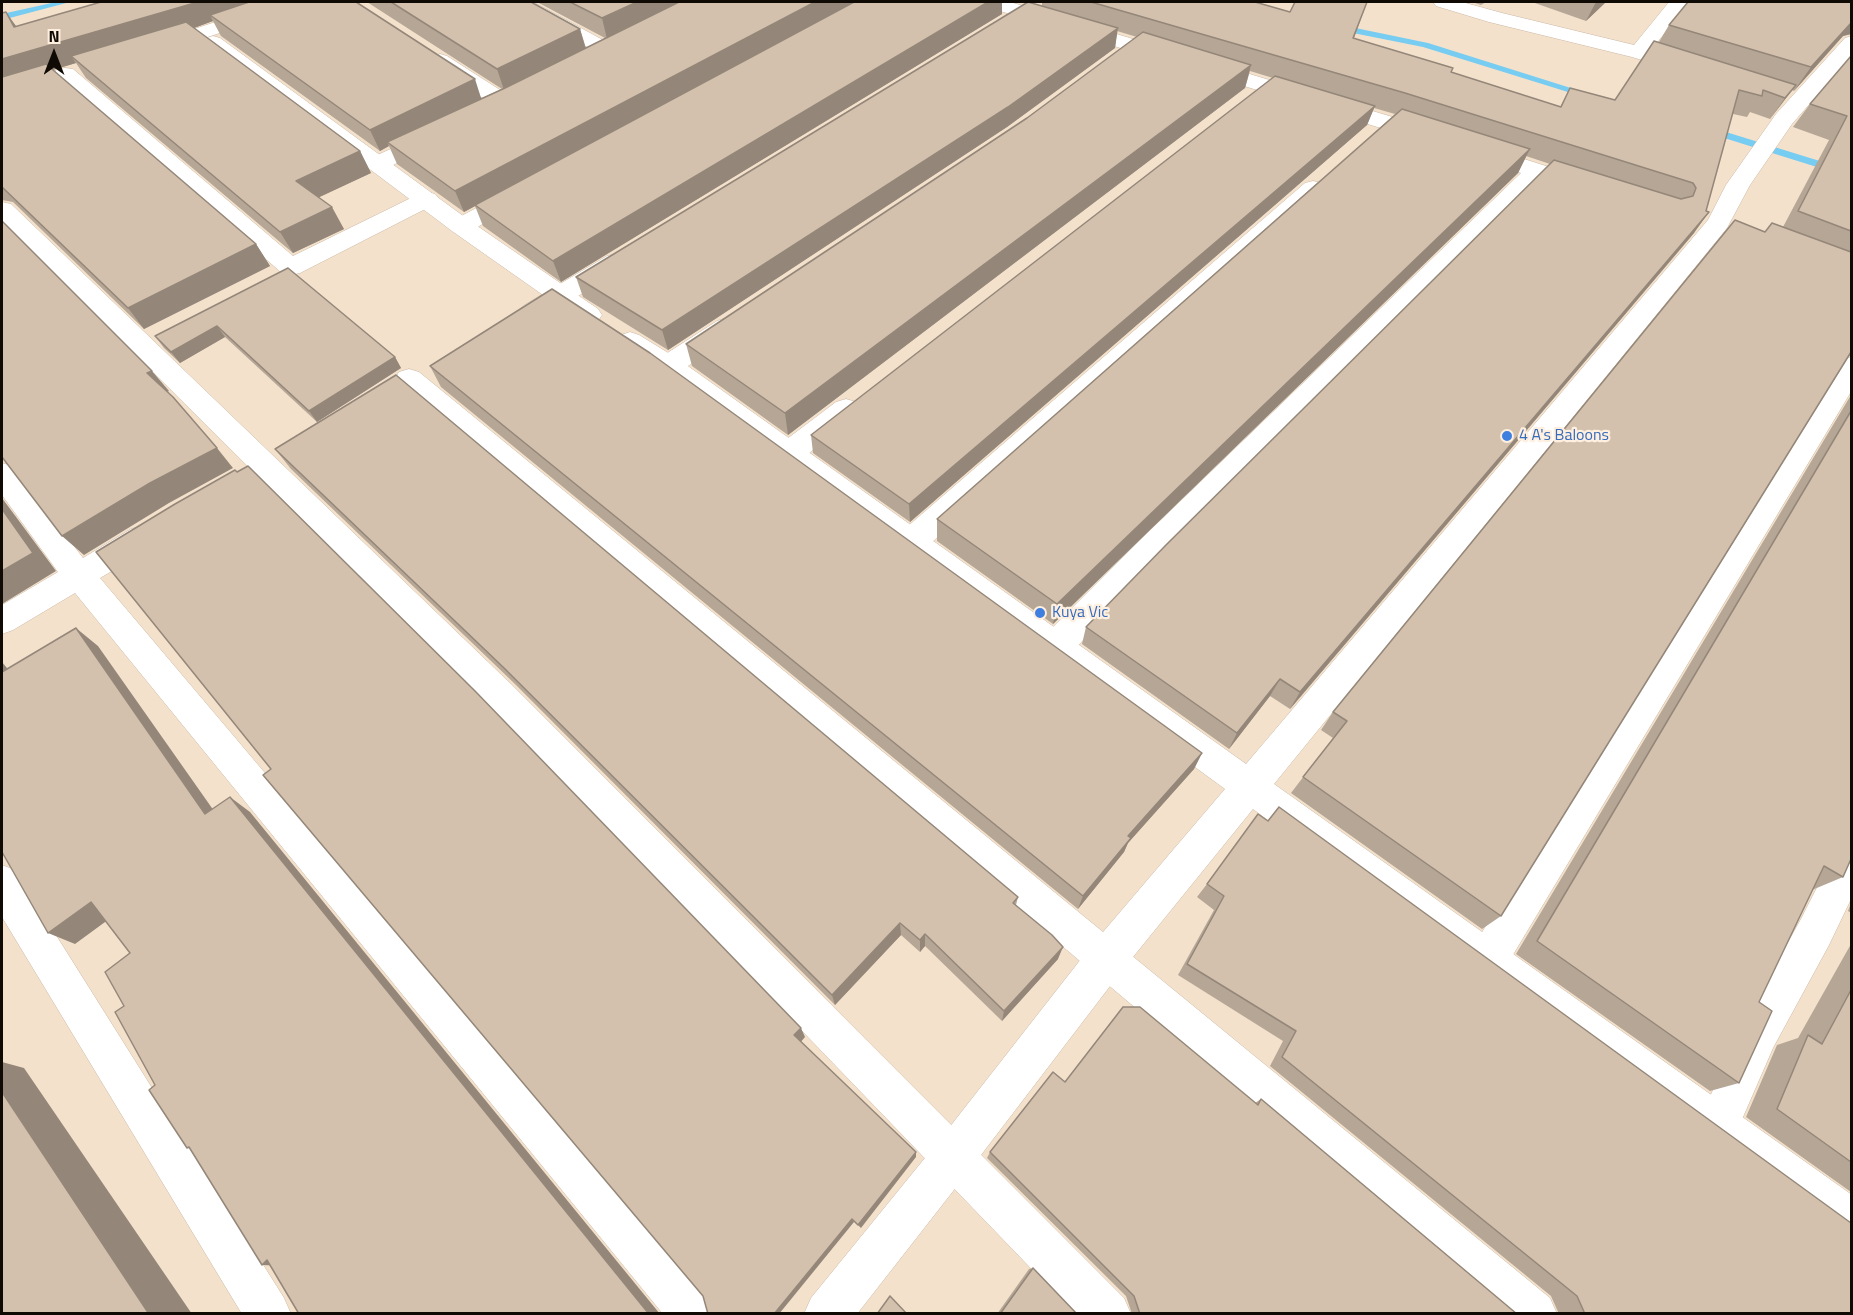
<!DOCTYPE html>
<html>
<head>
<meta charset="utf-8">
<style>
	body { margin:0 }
	#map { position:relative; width:1853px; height:1315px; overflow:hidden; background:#f4e1cc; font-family:"Titillium Web",sans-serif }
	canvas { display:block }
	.frame { position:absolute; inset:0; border:3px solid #100a05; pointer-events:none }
	.north { position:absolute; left:24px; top:24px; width:60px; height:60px; -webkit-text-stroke:4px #feefde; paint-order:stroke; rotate:0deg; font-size:16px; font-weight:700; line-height:24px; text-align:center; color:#100a05 }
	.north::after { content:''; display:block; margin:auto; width:21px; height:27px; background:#100a05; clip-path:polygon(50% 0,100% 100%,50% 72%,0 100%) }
</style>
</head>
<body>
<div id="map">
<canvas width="1853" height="1315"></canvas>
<div class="frame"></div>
<div class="north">N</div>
</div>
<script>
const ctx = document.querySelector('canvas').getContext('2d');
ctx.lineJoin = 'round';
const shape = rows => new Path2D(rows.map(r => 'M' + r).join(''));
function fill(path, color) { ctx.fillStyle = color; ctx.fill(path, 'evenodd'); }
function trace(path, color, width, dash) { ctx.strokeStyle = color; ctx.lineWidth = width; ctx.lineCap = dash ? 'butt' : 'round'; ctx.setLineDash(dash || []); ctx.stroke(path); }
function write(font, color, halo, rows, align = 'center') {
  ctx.font = font + ' "Titillium Web",sans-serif'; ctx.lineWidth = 4.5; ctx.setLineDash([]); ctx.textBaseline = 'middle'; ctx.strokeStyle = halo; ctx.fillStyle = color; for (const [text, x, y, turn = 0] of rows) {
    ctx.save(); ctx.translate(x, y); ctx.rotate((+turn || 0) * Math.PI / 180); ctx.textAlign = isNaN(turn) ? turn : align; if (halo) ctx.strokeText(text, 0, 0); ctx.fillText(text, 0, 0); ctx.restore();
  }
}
const stream = shape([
	[56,2,70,2,2,20,2,14,56,2],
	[1336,24,1428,43,1593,95,1584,97,1423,47,1333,29,1331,27,1336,24],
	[1705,128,1713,128,1852,171,1852,178,1705,132,1705,128]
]);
const street = shape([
	[277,2,305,2,302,6,165,51,158,53,151,51,148,47,151,43,277,2],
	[509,2,533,2,614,46,617,50,614,54,607,56,600,54,512,6,509,2],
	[981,2,1010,2,1439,131,1442,136,1439,141,1431,143,1423,141,984,6,981,2],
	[1433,2,1462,2,1502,13,1634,45,1669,2,1689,2,1652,49,1696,63,1699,68,1696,73,1688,74,1632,57,1489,22,1436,6,1433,2],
	[440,54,447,56,511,97,514,102,511,107,503,109,495,107,433,64,429,60,433,56,440,54],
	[65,68,73,69,293,256,419,194,427,192,435,194,439,199,435,204,300,273,291,275,282,273,57,79,54,74,57,69,65,68],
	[434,129,442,131,445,136,442,141,387,168,379,170,371,168,367,163,371,158,434,129],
	[1480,145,1593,181,1597,186,1593,191,1585,193,1542,180,1158,562,1068,656,1056,660,1044,656,1040,646,1044,636,1136,544,1521,173,1472,157,1469,152,1472,147,1480,145],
	[1313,181,1321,183,1325,188,1321,193,922,551,911,554,900,551,896,542,900,533,1305,183,1313,181],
	[520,187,528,189,532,194,528,199,470,231,461,234,452,231,449,226,452,221,512,189,520,187],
	[2,202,11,204,513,686,1124,1298,1131,1314,1075,1314,489,706,2,222,2,202],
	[616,254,625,256,629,262,625,268,541,318,532,321,523,318,519,312,523,306,607,256,616,254],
	[726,318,735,321,739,327,735,333,678,373,668,375,658,373,654,366,658,359,717,321,726,318],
	[1852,357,1852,390,1502,973,1488,979,1474,973,1468,959,1474,945,1842,359,1852,357],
	[409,369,419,372,1550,1298,1557,1314,1498,1314,399,386,395,379,399,372,409,369],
	[846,399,856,402,860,409,856,416,799,461,789,464,779,461,775,453,779,445,836,402,846,399],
	[2,463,12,466,83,558,131,529,142,526,153,529,157,538,153,547,100,578,709,1298,716,1314,663,1314,75,593,13,630,2,634,2,605,58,572,2,495,2,463],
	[1852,839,1852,897,1829,945,1773,1048,1733,1140,1718,1146,1703,1140,1697,1125,1745,1020,1801,919,1839,844,1852,839],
	[2,865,15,870,284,1298,291,1314,242,1314,2,917,2,865]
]);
const secondary = shape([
	[213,36,220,38,470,221,598,309,602,315,598,321,589,324,580,321,452,231,206,46,203,42,206,38,213,36],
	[1852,36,1852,55,1792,124,1750,185,1727,228,1274,784,1852,1195,1852,1244,1836,1238,1253,809,1120,973,968,1172,857,1314,804,1314,811,1298,938,1142,1092,945,1225,789,658,373,621,347,617,341,621,335,630,332,639,335,678,359,1246,764,1708,220,1726,185,1776,114,1845,38,1852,36]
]);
const wall = shape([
	[356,2,482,98,502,89,367,2,531,2,580,29,586,48,605,38,537,2,1002,2,1002,14,561,282,483,226,475,206,464,212,397,164,389,146,380,151,221,36,213,21,194,28,360,151,371,173,319,197,344,229,293,253,86,78,76,63,53,70,256,244,270,266,144,329,13,202,2,200,2,13,17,27],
	[1042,2,1255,2,1290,12,1295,2,1367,2,1353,39,1453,68,1451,73,1560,107,1570,88,1615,100,1659,42,1669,25,1851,2,1851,34,1843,36,1794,91,1792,90,1770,119,1750,112,1747,117,1733,114,1694,233,1290,709,1270,696,1229,749,1082,644,1086,627,1550,164,1526,156,1518,173,1053,624,937,541,937,519,1395,114,1374,108,1367,125,910,522,813,453,811,435,1273,78,1250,71,1245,88,788,435,692,366,686,344,1027,118,1137,37,1117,31,1115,48,1007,127,668,350,583,297,576,277,1042,5],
	[1472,2,1486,2,1481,5],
	[1532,2,1606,2,1586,21],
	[1851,56,1851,356,1849,356,1501,916,1482,929,1291,793,1333,738,1321,730,1333,712,1765,232,1783,227,1829,140,1793,127,1810,104],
	[288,268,395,357,401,368,317,422,225,337,180,363,164,348,155,336],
	[430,366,1202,753,1194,769,1128,843,1124,852,1078,909,441,387],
	[1851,395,1851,859,1843,877,1812,890,1759,1002,1739,1083,1710,1091,1516,954],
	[275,449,1018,897,1016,905,1058,959,1002,1021,925,946,920,952,901,935,835,1005,515,684,291,469],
	[1207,884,1851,1314,1559,1314,1551,1296,1270,1066,1283,1041,1178,975,1214,910,1197,897],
	[1851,903,1851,913,1848,911],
	[1851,944,1851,1192,1746,1117,1777,1045,1798,1038],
	[1065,1082,1255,1103,1261,1099,1517,1314,1132,1314,1126,1296,987,1158,990,1152],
	[1033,1268,1077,1314,997,1314,1029,1269]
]);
const shadedWall = shape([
	[198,2,271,2,210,15,213,21,194,28,71,56,76,63,2,85,2,59],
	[637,2,685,2,607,39,602,18],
	[815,2,856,2,464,212,455,191],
	[988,2,1002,2,1002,14,561,282,553,261],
	[1367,2,1346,60,1353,38],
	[1596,2,1606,2,1586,21],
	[6,12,21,33,14,27],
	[1851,23,1851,34,1843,36,1794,91,1811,67],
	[1118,28,1115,48,1007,127,668,350,662,330],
	[580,29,586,50,504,90,497,69],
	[1251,65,1245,88,788,435,785,413],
	[475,79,482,101,387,142,389,146,380,151,370,130],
	[1796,85,1780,106,1770,119,1785,98],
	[1375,106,1367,125,910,522,909,504],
	[1530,149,1518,173,1053,624,1057,604],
	[360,151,371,173,309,202,296,181],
	[332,207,344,229,293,253,280,232],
	[1709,212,1694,233,1290,709,1300,692],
	[256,244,270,266,144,329,128,308],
	[217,326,225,337,180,363,171,352],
	[395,357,401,368,317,422,309,411],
	[152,371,169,391,165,393,147,373],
	[217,448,233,468,169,503,84,555,62,536,150,483],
	[2,498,56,571,2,604],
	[76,628,98,646,226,828,205,814],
	[2,662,25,690,2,675],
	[1280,679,1270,696,1229,749,1237,733],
	[1202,753,1194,769,1128,843,1124,852,1078,909,1083,896,1128,836],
	[230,797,250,812,660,1314,649,1314],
	[91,902,116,914,75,944,48,933],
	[900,923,901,935,835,1005,832,995],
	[925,934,925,946,920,952,920,940],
	[1063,947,1058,959,1002,1021,1004,1011],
	[801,1028,805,1037,799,1044,794,1035],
	[2,1062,24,1068,192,1314,149,1314,2,1092],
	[916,1152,916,1157,861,1228,858,1225],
	[852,1219,854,1222,779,1314,774,1314],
	[267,1260,286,1266,262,1265]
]);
const building = shape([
	[101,2,198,2,2,59,2,13,6,12,14,27,101,2],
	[249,2,356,2,475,79,370,130,210,15,249,2],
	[391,2,531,2,580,29,497,69,391,2],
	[570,2,637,2,602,18,570,2],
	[679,2,815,2,455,191,387,142,505,88,679,2],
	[854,2,988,2,553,261,475,205,854,2],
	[1028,2,1118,28,1008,107,662,330,576,277,1028,2],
	[1091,2,1255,2,1290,12,1295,2,1367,2,1353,38,1453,68,1451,72,1561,107,1570,88,1615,100,1654,41,1796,85,1785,98,1763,90,1762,96,1739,90,1706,211,1709,212,1300,692,1280,679,1237,733,1086,627,1166,545,1554,160,1681,199,1693,196,1696,188,1693,183,1405,93,1091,2],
	[1688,2,1851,2,1851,23,1811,67,1669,25,1688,2],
	[186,22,360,151,296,181,332,207,280,232,71,56,186,22],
	[1143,32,1251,65,785,413,686,344,1027,118,1143,32],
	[1851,56,1851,231,1798,211,1847,116,1810,104,1851,56],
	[46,64,256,244,128,308,2,187,2,77,46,64],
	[1275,76,1375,106,909,504,811,435,1275,76],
	[1402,109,1530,149,1057,604,937,519,1402,109],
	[1735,220,1765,232,1772,223,1851,252,1851,352,1501,916,1303,777,1347,721,1333,712,1735,220],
	[2,221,152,371,147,373,173,397,217,448,150,483,62,536,2,457,2,221],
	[288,268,395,357,309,411,217,326,171,352,155,336,288,268],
	[552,289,650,353,1202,753,1128,836,1131,838,1083,896,430,366,552,289],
	[396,375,1018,897,1013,903,1052,935,1063,947,1004,1011,925,934,920,940,900,923,832,995,503,667,275,449,396,375],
	[1851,411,1851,859,1843,877,1824,866,1759,1002,1772,1011,1739,1083,1537,941,1851,411],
	[248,466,475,691,801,1028,794,1035,916,1152,858,1225,852,1219,774,1314,708,1314,703,1296,263,775,271,769,96,552,175,504,235,470,237,472,248,466],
	[2,509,33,553,2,571,2,509],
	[76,628,205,814,230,797,649,1314,299,1314,267,1260,262,1265,189,1147,187,1148,149,1090,155,1085,115,1012,124,1006,105,972,130,953,91,902,48,933,2,852,2,672,76,628],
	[1279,807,1851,1223,1851,1314,1585,1314,1577,1296,1282,1057,1296,1031,1187,964,1224,896,1207,884,1258,814,1268,821,1279,807],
	[1851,990,1851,1162,1777,1109,1808,1035,1822,1044,1851,990],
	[1123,1007,1140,1007,1258,1105,1261,1099,1517,1314,1140,1314,1134,1296,990,1152,1053,1072,1065,1082,1123,1007],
	[2,1092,149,1314,2,1314,2,1092],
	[1033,1268,1077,1314,1000,1314,1033,1268],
	[890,1296,907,1314,877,1314,890,1296]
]);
const markers = [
	[1507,436,6,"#3f7fe0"],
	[1040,613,6,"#3f7fe0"]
];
const shopNames = [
	["4 A's Baloons",1519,436],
	["Kuya Vic",1052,613]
];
fill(stream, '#76ccf1');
trace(street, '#cbb9a5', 1);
trace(secondary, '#cbb9a5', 1);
fill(street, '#fff');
fill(secondary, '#fff');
fill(wall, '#b5a695');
fill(shadedWall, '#948779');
fill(building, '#d3c1ad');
trace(building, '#948779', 1.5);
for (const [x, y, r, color] of markers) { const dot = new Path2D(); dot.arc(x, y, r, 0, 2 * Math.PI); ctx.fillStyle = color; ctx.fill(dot); trace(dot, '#feefde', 2); }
write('16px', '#366cbe', '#feefde', shopNames, 'left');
</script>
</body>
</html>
